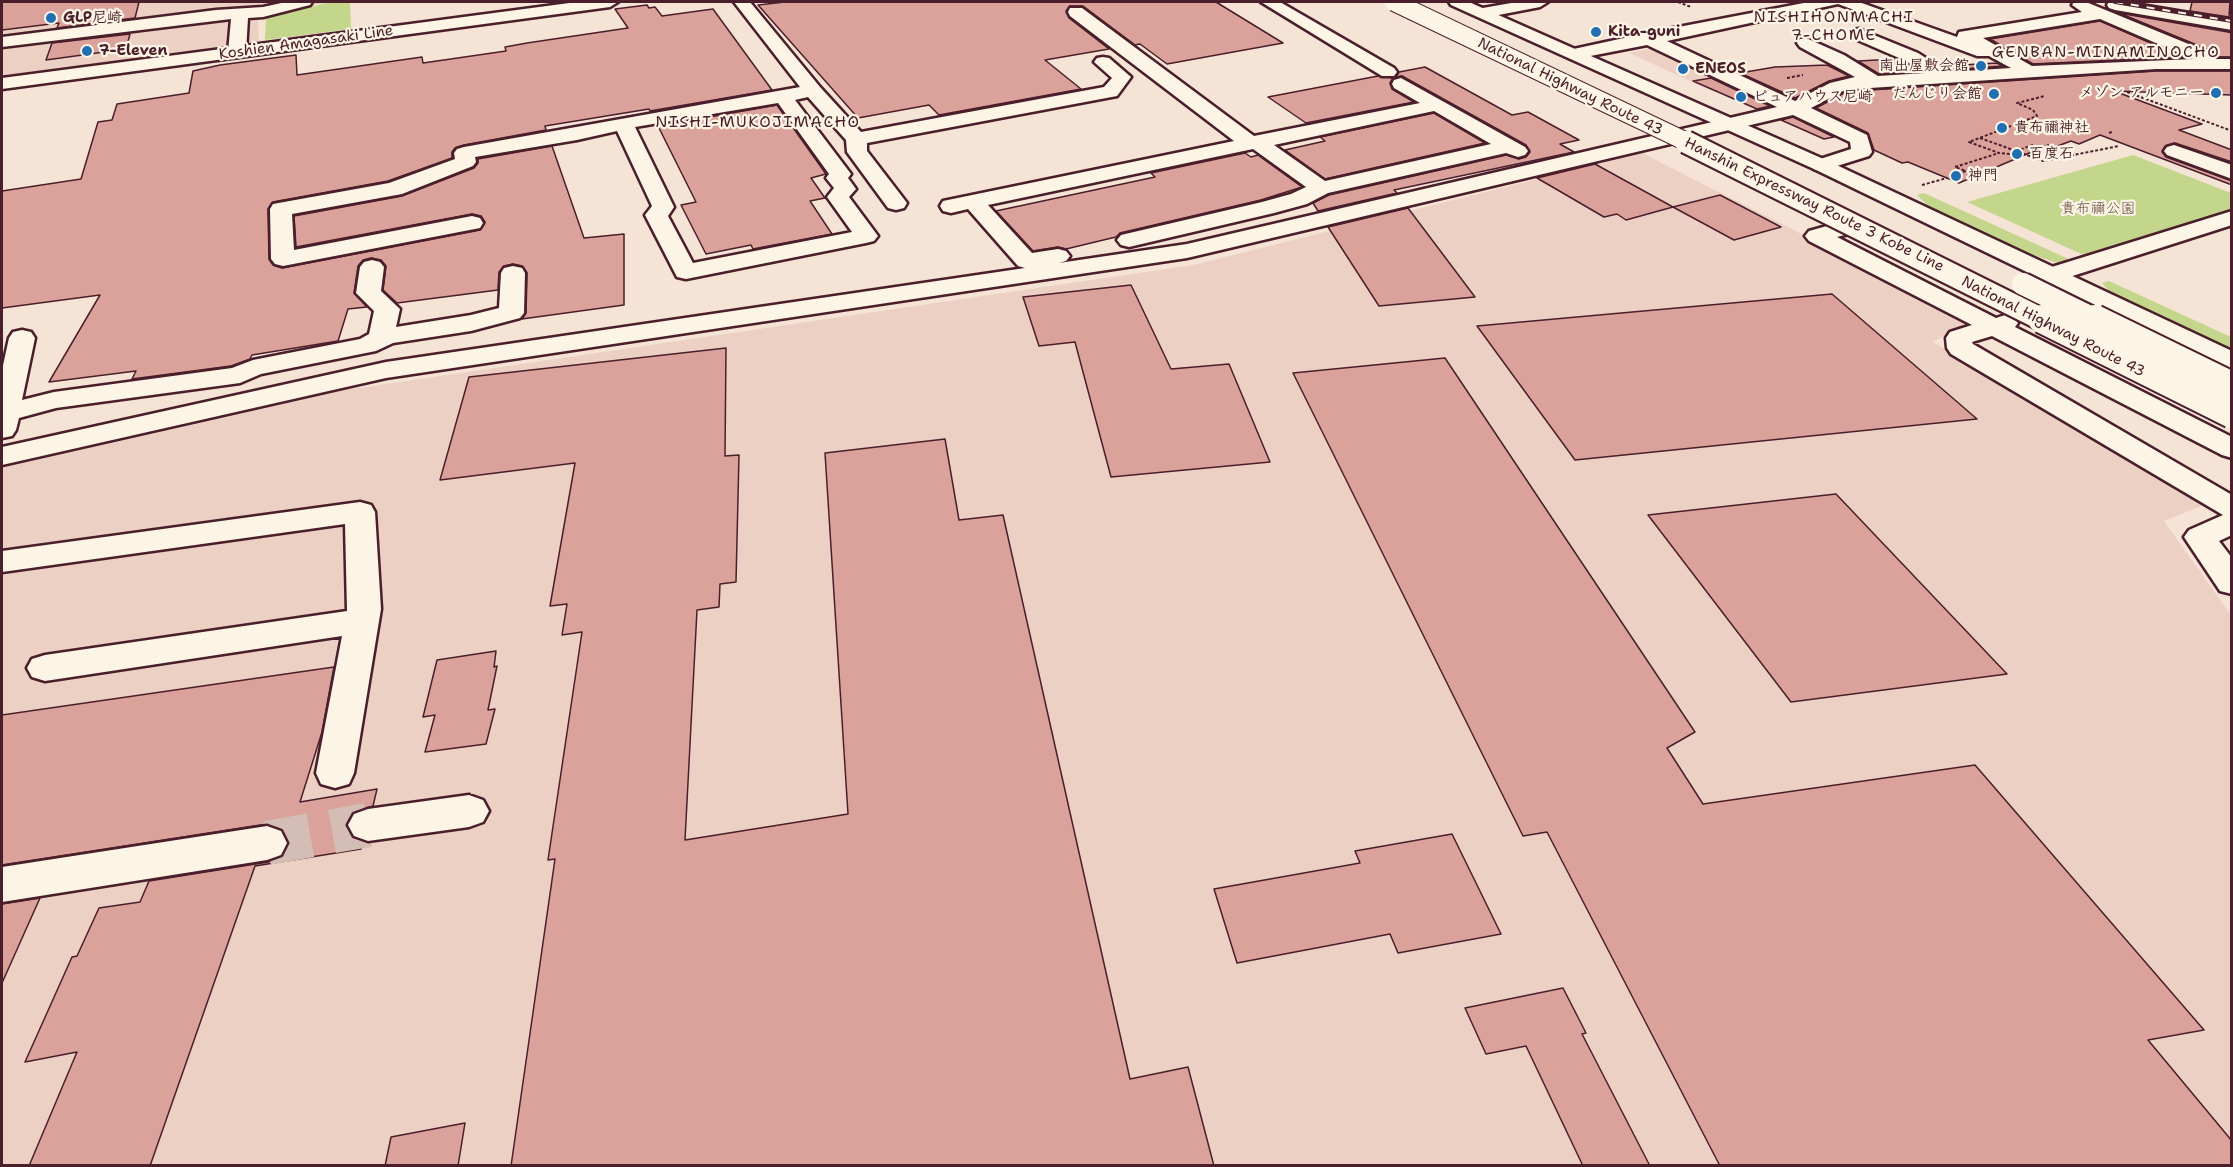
<!DOCTYPE html>
<html>
<head>
<meta charset="utf-8">
<style>
	body { margin:0 }
	#map { position:relative; width:2233px; height:1167px; overflow:hidden; background:#f5e4d6; font-family:"Shantell Sans",sans-serif }
	canvas { display:block }
	.frame { position:absolute; inset:0; border:3px solid #4a1f2b; pointer-events:none }
</style>
</head>
<body>
<div id="map">
<canvas width="2233" height="1167"></canvas>
<div class="frame"></div>
</div>
<script>
const ctx = document.querySelector('canvas').getContext('2d');
ctx.lineJoin = 'round';
function fill(path, color) { ctx.fillStyle = color; ctx.fill(path, 'evenodd'); }
const shape = rows => new Path2D(rows.map(r => 'M' + r).join(''));
function trace(path, color, width, dash) { ctx.strokeStyle = color; ctx.lineWidth = width; ctx.lineCap = dash ? 'butt' : 'round'; ctx.setLineDash(dash || []); ctx.stroke(path); }
function write(font, color, halo, rows, align = 'center') {
  ctx.font = font + ' "Shantell Sans","Klee One",sans-serif'; ctx.lineWidth = 4.5; ctx.setLineDash([]); ctx.textBaseline = 'middle'; ctx.strokeStyle = halo; ctx.fillStyle = color; for (const [text, x, y, turn = 0] of rows) {
    ctx.save(); ctx.translate(x, y); ctx.rotate((+turn || 0) * Math.PI / 180); ctx.textAlign = isNaN(turn) ? turn : align; if (halo) ctx.strokeText(text, 0, 0); ctx.fillText(text, 0, 0); ctx.restore();
  }
}
const built = shape([
	[2,2,327,2,258,20,259,41,2,76],
	[1654,48,1740,86,1714,92,1629,53],
	[1642,153,1971,320,1933,342,2204,505,2164,521,2231,615,2231,1165,2,1165,2,468,345,390,1193,265]
]);
const green = shape([
	[330,2,350,2,351,29,265,40,266,18],
	[2133,155,2231,193,2232,212,2088,257,1967,202],
	[1924,193,2073,261,2060,264,2022,251,1928,206,1917,195],
	[2109,281,2231,337,2231,349,2109,291,2102,283]
]);
const building = shape([
	[2,2,139,2,135,18,57,28,59,23,2,30,2,2],
	[785,2,1216,2,1283,43,1167,64,1140,44,1135,45,1083,6,1070,6,1066,11,1069,18,1109,49,1045,60,1081,89,939,115,929,105,858,118,758,5,785,2],
	[2192,2,2230,2,2229,17,2190,11,2192,2],
	[647,5,649,8,655,7,662,16,713,9,772,90,650,111,649,109,545,126,546,130,464,145,455,148,452,152,452,158,388,181,273,202,268,209,269,259,273,265,282,268,480,230,485,222,481,216,472,214,296,247,294,216,402,196,474,168,478,163,478,159,552,146,584,238,624,234,624,305,522,319,526,313,527,273,522,266,513,264,504,266,499,272,498,290,397,303,383,290,386,266,381,260,371,258,363,260,358,266,354,293,367,307,348,309,338,341,252,355,250,359,231,366,132,379,136,371,49,382,100,295,2,308,2,191,81,179,98,122,112,120,117,104,189,93,193,71,220,65,296,55,297,75,422,57,423,63,506,51,505,47,527,43,628,28,615,9,647,5],
	[2119,13,2228,32,2232,33,2232,57,2217,57,2214,52,2119,13],
	[2100,21,2183,57,2033,64,1990,39,2100,21],
	[130,34,126,49,46,60,52,43,130,34],
	[1896,59,1918,71,1879,74,1858,61,1896,59],
	[1997,63,2003,66,1949,70,1943,66,1997,63],
	[1827,65,1849,76,1829,81,1795,98,1740,73,1775,67,1827,65],
	[1425,67,1512,115,1528,112,1579,140,1560,144,1574,152,1394,190,1397,193,1318,211,1313,203,1329,195,1506,155,1519,159,1526,157,1530,152,1526,145,1402,76,1396,77,1399,72,1425,67],
	[2156,71,2232,71,2232,95,2114,91,2202,124,2179,130,2232,150,2232,162,2175,143,2165,146,2162,152,2166,157,2232,181,2232,185,2100,135,2079,144,2071,141,2055,147,2048,145,1959,183,1908,162,1902,163,1874,150,1868,133,1816,108,1844,93,1855,91,2156,71],
	[1378,76,1393,78,1390,83,1392,89,1414,102,1306,123,1268,97,1378,76],
	[1711,78,1770,106,1757,109,1693,81,1711,78],
	[777,105,826,174,811,178,825,198,810,201,832,234,753,249,751,245,706,254,681,205,696,202,658,126,777,105],
	[1434,113,1485,143,1325,179,1285,150,1325,141,1320,137,1434,113],
	[1793,117,1834,137,1824,139,1781,120,1793,117],
	[1245,153,1251,157,1258,155,1302,187,1261,200,1120,233,1116,237,1066,249,1058,247,1033,251,996,211,1155,177,1151,173,1245,153],
	[1595,164,1673,207,1626,220,1617,214,1604,217,1537,178,1595,164],
	[1720,195,1781,227,1734,240,1673,207,1720,195],
	[1408,208,1475,297,1379,306,1328,227,1408,208],
	[1131,285,1171,369,1229,364,1270,462,1111,477,1075,342,1039,346,1023,297,1131,285],
	[1832,294,1977,419,1575,460,1477,326,1832,294],
	[726,348,725,456,739,455,736,582,720,584,719,607,697,610,685,840,848,814,825,453,945,439,959,520,1003,515,1130,1079,1188,1067,1214,1166,511,1166,555,859,548,860,582,632,562,635,567,604,550,606,575,463,440,480,469,377,726,348],
	[1445,358,1695,732,1667,748,1703,804,1975,765,2204,1030,2148,1040,2232,1141,2232,1166,1720,1166,1547,832,1523,836,1293,373,1445,358],
	[1836,494,2007,674,1791,702,1648,515,1836,494],
	[496,651,494,667,497,666,488,710,495,709,486,744,425,752,435,715,423,717,437,660,496,651],
	[334,667,322,732,300,802,377,789,373,806,353,812,346,824,352,837,363,842,361,849,255,866,150,1166,29,1166,77,1052,25,1062,72,957,77,956,99,908,140,902,149,881,268,862,283,856,289,842,282,829,267,824,2,865,2,715,334,667],
	[1452,834,1501,934,1398,953,1390,934,1237,963,1214,889,1360,863,1355,851,1452,834],
	[40,898,2,983,2,904,40,898],
	[1563,988,1586,1033,1582,1034,1650,1166,1583,1166,1526,1046,1486,1054,1465,1008,1563,988],
	[465,1123,458,1166,385,1166,391,1137,465,1123]
]);
const minorTunnel = shape([
	[267,843,368,825]
]);
const path = shape([
	[1678,2,1691,7],
	[1787,78,1803,75],
	[2127,92,2232,131],
	[2109,133,2112,132],
	[1980,138,2016,151,2009,154,1999,153],
	[2033,145,2016,151,2043,161,2119,146],
	[1963,172,1966,171,1955,167,1999,153,1969,142,2037,116,2033,110,2017,103,2045,96],
	[1922,185,1947,178]
]);
const minor = shape([
	[286,2,312,2,310,5,263,17,248,18,246,52,243,56,237,57,231,56,228,52,231,19,2,47,2,37,216,10,263,7,286,2],
	[734,2,750,2,820,87,861,132,1104,87,1112,78,1094,62,1097,58,1103,57,1109,58,1131,77,1117,96,867,143,867,151,907,203,904,208,896,210,888,208,847,152,846,140,808,97,795,100,851,174,848,178,856,189,849,197,878,236,874,241,866,243,686,279,677,277,645,215,652,206,617,131,577,140,475,157,476,162,473,166,402,194,292,214,294,250,472,216,480,218,483,223,480,228,283,266,275,264,271,259,270,209,273,204,389,183,455,159,454,153,457,149,464,147,800,87,734,2],
	[778,103,829,174,826,178,834,188,827,197,852,232,693,263,668,216,674,207,635,127,778,103],
	[1261,2,1280,2,1394,68,1397,72,1394,76,1382,76,1261,2],
	[1517,2,1548,2,1540,7,1483,18,1475,13,1477,9,1517,2],
	[1809,2,1859,2,1957,37,1959,32,1965,31,2082,12,2072,5,2074,2,2086,2,2213,54,2216,59,2232,59,2232,69,2156,69,1855,89,1843,91,1811,108,1867,135,1872,152,1869,156,1821,171,1814,169,1810,165,1814,161,1851,149,1850,142,1793,115,1187,258,386,378,2,465,2,447,386,362,1025,268,1018,266,968,209,951,213,943,211,940,206,943,201,1234,141,1070,16,1068,12,1070,8,1082,8,1254,136,1420,103,1394,88,1392,84,1394,80,1401,78,1525,147,1528,151,1525,155,1518,157,1506,153,1328,193,1307,204,1274,213,1129,247,1121,245,1117,240,1121,235,1262,202,1291,194,1306,187,1253,149,988,205,1032,253,1058,249,1066,251,1070,256,1066,261,1059,263,1187,244,1777,107,1647,45,1575,59,1569,58,1566,54,1569,50,1647,33,1809,2],
	[1838,4,1977,56,1989,56,2011,68,1948,72,1918,53,1859,29,1853,30,1850,34,1853,38,1906,61,1925,73,1878,76,1844,55,1806,38,1800,39,1797,43,1800,47,1855,77,1830,83,1795,101,1667,41,1838,4],
	[2100,19,2193,59,2032,66,1983,38,2100,19],
	[1434,111,1491,144,1325,181,1274,145,1434,111],
	[2109,2,2123,2,2232,20,2232,30,2115,10,2109,8,2107,5,2109,2],
	[2174,145,2232,165,2232,179,2167,155,2164,151,2167,147,2174,145],
	[2232,211,2232,225,2060,280,2051,282,2042,280,2039,275,2042,270,2232,211],
	[1852,219,1860,221,1863,226,1860,231,1837,237,1996,318,2005,315,2014,318,2018,323,2015,327,2232,437,2232,458,2222,455,1992,336,1972,342,1973,344,2232,495,2232,535,2219,541,2232,558,2232,594,2220,591,2184,537,2189,530,2223,515,1951,354,1947,348,1946,338,1950,332,1972,325,1809,241,1805,236,1809,231,1852,219],
	[372,260,380,262,384,267,381,291,400,309,396,327,471,315,499,308,501,273,504,268,513,266,522,268,525,273,524,313,520,318,471,331,393,343,376,351,261,374,240,383,56,408,19,418,16,430,12,436,2,438,2,370,9,338,13,332,22,330,31,332,35,338,22,400,54,392,232,368,253,360,360,339,369,334,374,311,356,293,360,267,364,262,372,260],
	[360,502,371,505,375,512,381,609,354,773,349,784,335,788,321,784,316,773,342,636,45,681,32,677,27,668,32,659,45,655,347,611,345,524,2,572,2,551,360,502],
	[469,795,483,800,489,811,483,822,469,827,368,841,354,836,348,825,354,814,368,809,469,795],
	[267,826,281,831,287,843,281,855,267,860,2,902,2,867,267,826]
]);
const major = shape([
	[577,2,618,2,610,7,2,89,2,78,577,2]
]);
const highway = shape([
	[1449,2,1469,2,1828,161,2232,351,2232,369,2223,367,1814,169,1451,5,1449,2]
]);
const rail = shape([
	[2115,2,2232,21]
]);
const highwayBridgeFar2 = shape([
	[1394,2,1689,143]
]);
const highwayBridgeFar1 = shape([
	[1686,142,2045,321],
	[2023,284,2098,321]
]);
const highwayBridge = shape([
	[2042,319,2232,414],
	[2095,319,2232,386]
]);
const markers = [
	[51,18,6,"#1f6fb2"],
	[1596,32,6,"#1f6fb2"],
	[87,51,6,"#1f6fb2"],
	[1981,66,6,"#1f6fb2"],
	[1683,69,6,"#1f6fb2"],
	[2216,93,6,"#1f6fb2"],
	[1994,94,6,"#1f6fb2"],
	[1741,97,6,"#1f6fb2"],
	[2002,128,6,"#1f6fb2"],
	[2017,154,6,"#1f6fb2"],
	[1956,176,6,"#1f6fb2"]
];
const farPoinames = [
	["GLP尼崎",63,18],
	["Kita-guni",1608,32],
	["7-Eleven",99,51],
	["南出屋敷会館",1969,66,"right"],
	["ENEOS",1695,69],
	["メゾン アルモニー",2204,93,"right"],
	["だんじり会館",1982,94,"right"],
	["ピュアハウス尼崎",1753,97],
	["貴布禰神社",2014,128],
	["百度石",2029,154],
	["神門",1968,176]
];
const farStreetnames = [
	["Koshien Amagasaki Line",306,43,-8],
	["National Highway Route 43",1570,87,26],
	["Hanshin Expressway Route 3 Kobe Line",1814,205,26],
	["National Highway Route 43",2053,327,27]
];
const farParknames = [
	["貴布禰公園",2098,209]
];
const farNeighbourhoodnames = [
	["NISHIHONMACHI",1834,18],
	["7-CHOME",1834,36],
	["GENBAN-MINAMINOCHO",2106,53],
	["NISHI-MUKOJIMACHO",758,123]
];
fill(built, '#edd0c4');
fill(green, '#c4d68b');
fill(building, '#dba19b');
trace(building, '#4a1f2b', 1.5);
trace(minorTunnel, '#d3bdb4', 44, [44, 22]);
trace(minor, '#4a1f2b', 5);
trace(major, '#4a1f2b', 5);
trace(highway, '#4a1f2b', 5);
trace(path, '#4a1f2b', 2, [3, 2]);
fill(minor, '#fcf5e5');
fill(major, '#fcf5e5');
fill(highway, '#fcf5e5');
trace(rail, '#4a1f2b', 4);
trace(rail, '#fcf5e5', 2, [8]);
trace(highwayBridgeFar2, '#4a1f2b', 20, []);
trace(highwayBridgeFar1, '#4a1f2b', 26, []);
trace(highwayBridge, '#4a1f2b', 32, []);
trace(highwayBridgeFar2, '#fcf5e5', 18);
trace(highwayBridgeFar1, '#fcf5e5', 22);
trace(highwayBridge, '#fcf5e5', 28);
for (const [x, y, r, color] of markers) { const dot = new Path2D(); dot.arc(x, y, r, 0, 2 * Math.PI); ctx.fillStyle = color; ctx.fill(dot); trace(dot, '#fcf5e5', 2); }
write('bold 15px', '#4a1f2b', '#fcf5e5', farPoinames, 'left');
write('15px', '#4a1f2b', '#fcf5e5', farStreetnames);
write('15px', '#684d43', '#fcf5e5', farParknames);
ctx.letterSpacing = '1.5px';
write('16px', '#4a1f2b', '#fcf5e5', farNeighbourhoodnames);
ctx.letterSpacing = '0px';
</script>
</body>
</html>
